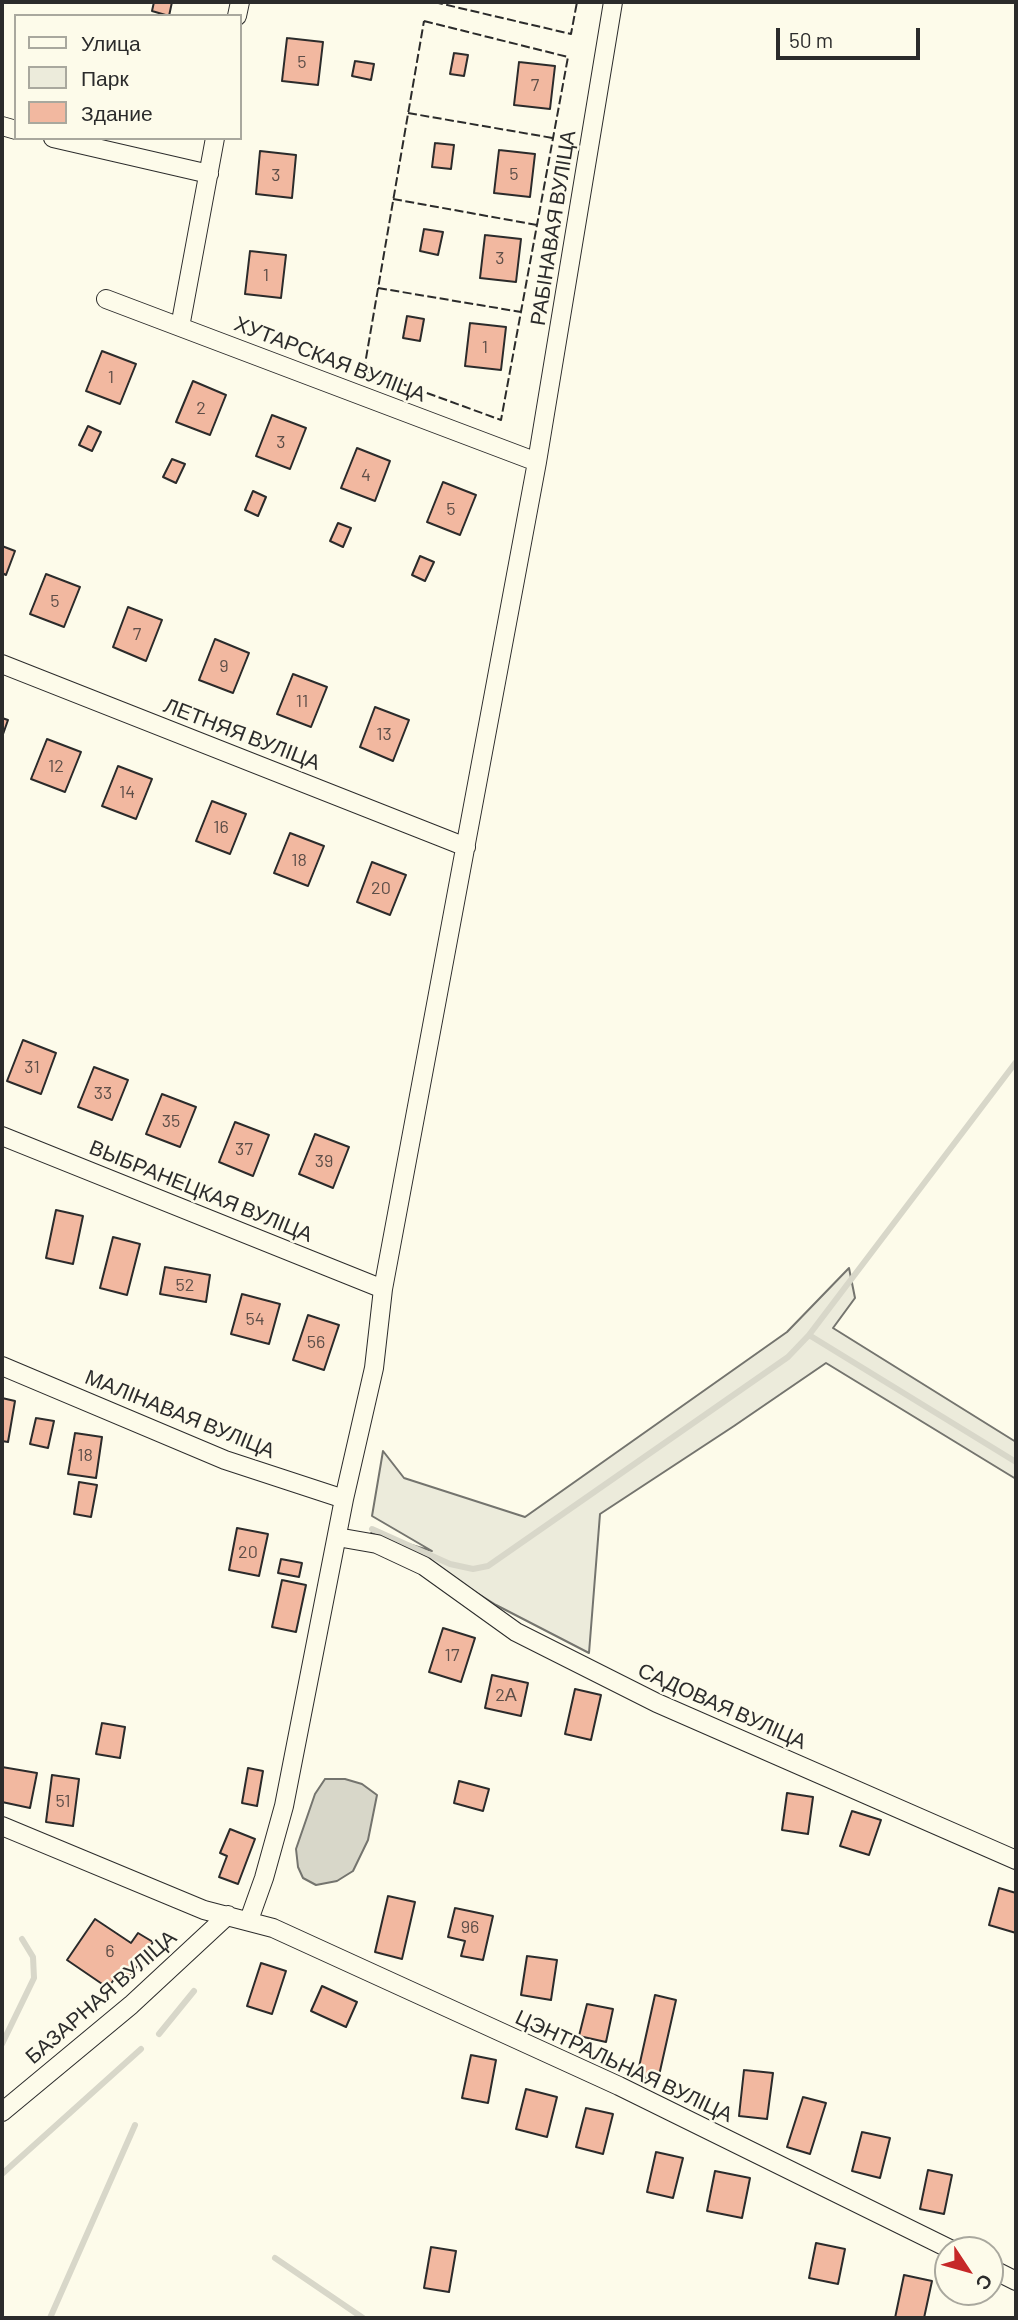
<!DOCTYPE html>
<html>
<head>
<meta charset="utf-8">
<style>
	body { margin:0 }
	#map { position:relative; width:1018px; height:2320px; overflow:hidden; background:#fdfbea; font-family:Barlow,sans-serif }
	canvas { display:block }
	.frame { position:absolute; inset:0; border:4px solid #2b2b2b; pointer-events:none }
	.legend { position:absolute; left:14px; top:14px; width:228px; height:126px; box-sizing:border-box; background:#fdfbea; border:2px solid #a9a89e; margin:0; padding:9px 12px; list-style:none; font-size:21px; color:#2b2b2b }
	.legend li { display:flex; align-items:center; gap:14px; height:35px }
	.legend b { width:35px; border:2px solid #a9a89e }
	.north { position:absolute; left:934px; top:2236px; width:70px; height:70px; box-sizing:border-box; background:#fdfbea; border:2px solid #a9a89e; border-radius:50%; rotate:126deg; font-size:19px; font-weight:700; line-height:28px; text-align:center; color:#2b2b2b }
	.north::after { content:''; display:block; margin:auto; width:24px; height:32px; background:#c62828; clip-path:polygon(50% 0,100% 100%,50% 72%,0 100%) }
	.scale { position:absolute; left:776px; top:28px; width:144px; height:32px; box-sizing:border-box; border:4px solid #2b2b2b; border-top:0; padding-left:9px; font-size:21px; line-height:24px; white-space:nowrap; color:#2b2b2b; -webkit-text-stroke:5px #fdfbea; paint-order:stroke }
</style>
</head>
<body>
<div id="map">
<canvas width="1018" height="2320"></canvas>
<div class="frame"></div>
<ul class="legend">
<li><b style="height:9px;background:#fdfbea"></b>Улица</li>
<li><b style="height:19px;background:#ecebdb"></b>Парк</li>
<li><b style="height:19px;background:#f2b8a0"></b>Здание</li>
</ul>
<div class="north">С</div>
<div class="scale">50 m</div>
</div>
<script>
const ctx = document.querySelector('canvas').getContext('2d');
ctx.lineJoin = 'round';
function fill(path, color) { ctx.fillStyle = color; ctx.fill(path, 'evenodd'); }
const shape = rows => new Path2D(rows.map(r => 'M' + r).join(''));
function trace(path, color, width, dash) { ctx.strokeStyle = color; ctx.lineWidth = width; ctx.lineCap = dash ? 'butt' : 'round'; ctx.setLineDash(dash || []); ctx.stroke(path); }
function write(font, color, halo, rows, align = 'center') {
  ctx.font = font + ' Barlow,sans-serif'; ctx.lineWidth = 5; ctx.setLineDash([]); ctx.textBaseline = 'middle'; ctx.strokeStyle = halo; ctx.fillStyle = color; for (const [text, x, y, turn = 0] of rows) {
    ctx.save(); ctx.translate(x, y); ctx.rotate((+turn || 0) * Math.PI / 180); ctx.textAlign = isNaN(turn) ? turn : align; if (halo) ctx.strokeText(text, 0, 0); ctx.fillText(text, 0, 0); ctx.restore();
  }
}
const green = shape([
	[849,1268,855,1298,833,1328,1016,1442,1016,1479,826,1363,734,1426,600,1514,589,1653,496,1605,445,1573,371,1533,432,1551,372,1516,383,1451,404,1478,525,1517,787,1332,849,1268]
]);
const water = shape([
	[325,1779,345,1779,362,1784,377,1795,368,1840,353,1871,337,1881,316,1885,303,1878,298,1867,296,1849,315,1794,325,1779]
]);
const stream = shape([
	[809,1335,1016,1462],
	[372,1529,450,1564,473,1569,488,1566,788,1357,809,1335,1016,1062],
	[159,2034,194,1991],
	[2,2044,34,1978,33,1957,22,1939],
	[2,2174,141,2049],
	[275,2258,363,2318],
	[50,2318,135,2125]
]);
const building = shape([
	[154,2,172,2,169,16,152,11,154,2],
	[287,38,323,42,318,85,282,81,287,38],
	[454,53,468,55,464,76,450,74,454,53],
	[355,61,374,64,371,80,352,76,355,61],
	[519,62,555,66,550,109,514,105,519,62],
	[435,143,454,145,451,169,432,167,435,143],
	[499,150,535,154,530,197,494,193,499,150],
	[260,151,296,155,292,198,256,194,260,151],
	[424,229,443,232,438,255,420,251,424,229],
	[485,235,521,239,516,282,480,278,485,235],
	[250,251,286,255,281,298,245,294,250,251],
	[407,316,424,319,420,341,403,338,407,316],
	[470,323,506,327,501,370,465,366,470,323],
	[102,351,136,364,120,404,86,391,102,351],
	[193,381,226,395,210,435,176,422,193,381],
	[272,415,306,428,290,469,256,456,272,415],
	[88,426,101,432,92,451,79,445,88,426],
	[357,448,390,461,375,501,341,488,357,448],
	[172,459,185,464,176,483,163,477,172,459],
	[443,482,476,495,460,535,427,522,443,482],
	[253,491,266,497,258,516,245,510,253,491],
	[338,523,351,528,343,547,330,541,338,523],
	[2,546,15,551,6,575,2,573,2,546],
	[420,556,434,562,425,581,412,575,420,556],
	[46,574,80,587,64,627,30,614,46,574],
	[128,607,162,620,146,661,113,647,128,607],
	[215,639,249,653,233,693,199,680,215,639],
	[293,674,327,687,311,727,277,714,293,674],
	[375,707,409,720,393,761,360,747,375,707],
	[2,718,8,720,2,737,2,718],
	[47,739,81,752,65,792,31,779,47,739],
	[118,766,152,779,136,819,102,806,118,766],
	[212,801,246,814,230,854,196,841,212,801],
	[290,833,324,846,308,886,274,873,290,833],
	[372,862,406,875,390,915,357,902,372,862],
	[23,1040,56,1053,41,1094,7,1081,23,1040],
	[94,1067,128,1080,112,1120,78,1107,94,1067],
	[162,1094,196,1107,180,1147,146,1134,162,1094],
	[235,1122,269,1135,253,1176,219,1162,235,1122],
	[315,1134,349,1147,333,1188,299,1174,315,1134],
	[56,1210,83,1216,73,1264,46,1258,56,1210],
	[113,1237,140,1244,127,1295,100,1288,113,1237],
	[165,1267,210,1275,206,1302,160,1294,165,1267],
	[242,1294,280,1304,269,1344,231,1334,242,1294],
	[308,1315,339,1325,324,1370,293,1360,308,1315],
	[2,1398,15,1401,8,1442,2,1441,2,1398],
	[36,1418,54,1421,48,1448,30,1444,36,1418],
	[75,1433,102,1437,96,1478,68,1474,75,1433],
	[79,1482,97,1485,91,1517,74,1514,79,1482],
	[237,1528,268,1534,259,1576,229,1570,237,1528],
	[281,1559,302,1563,299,1577,278,1573,281,1559],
	[282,1580,306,1585,296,1632,272,1627,282,1580],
	[443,1628,475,1638,461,1682,429,1672,443,1628],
	[492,1675,528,1683,521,1716,485,1708,492,1675],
	[575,1689,601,1695,591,1740,565,1734,575,1689],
	[102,1723,125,1727,120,1758,96,1754,102,1723],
	[2,1767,37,1773,30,1808,2,1802,2,1767],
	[248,1768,263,1771,257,1806,242,1803,248,1768],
	[52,1775,79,1779,73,1826,46,1822,52,1775],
	[459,1781,489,1789,483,1811,454,1803,459,1781],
	[787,1793,813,1797,808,1834,782,1830,787,1793],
	[852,1811,881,1820,869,1855,840,1846,852,1811],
	[230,1829,255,1839,238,1884,219,1877,227,1856,220,1853,230,1829],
	[999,1888,1016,1893,1016,1933,989,1925,999,1888],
	[388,1896,415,1902,402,1959,375,1952,388,1896],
	[455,1908,493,1916,483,1960,461,1956,465,1941,448,1937,455,1908],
	[95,1919,131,1943,138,1933,153,1942,127,1981,117,1975,108,1988,67,1960,95,1919],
	[527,1956,557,1960,551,2000,521,1995,527,1956],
	[261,1963,286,1971,272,2014,247,2006,261,1963],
	[322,1986,357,2002,346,2027,311,2011,322,1986],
	[655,1995,676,2000,658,2080,637,2076,655,1995],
	[587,2004,613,2009,606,2042,579,2036,587,2004],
	[471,2055,496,2060,488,2103,462,2098,471,2055],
	[744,2070,773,2073,767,2119,739,2116,744,2070],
	[526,2089,557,2097,547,2137,516,2129,526,2089],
	[803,2097,826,2103,810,2154,787,2147,803,2097],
	[586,2108,613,2114,603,2154,576,2147,586,2108],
	[862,2132,890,2138,880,2178,852,2171,862,2132],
	[656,2152,683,2158,673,2198,647,2192,656,2152],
	[928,2170,952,2175,944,2214,920,2209,928,2170],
	[715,2171,750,2178,742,2218,707,2211,715,2171],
	[816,2243,845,2249,838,2284,809,2278,816,2243],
	[431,2247,456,2251,449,2292,424,2288,431,2247],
	[904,2275,932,2281,924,2318,895,2318,904,2275]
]);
const minor = shape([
	[237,16,240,2],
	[2,126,16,130],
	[53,138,209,174],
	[106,299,537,462],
	[180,327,215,138],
	[2,664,466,847],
	[2,1136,383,1289],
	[2,1366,225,1460,344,1499],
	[337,1537,377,1544,424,1566,516,1632,657,1703,1016,1860],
	[2,1826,204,1910,273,1928,619,2086,952,2250],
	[249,1920,264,1878,284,1806,344,1499,374,1368,383,1289,537,462,613,2],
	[2,2112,131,2005,228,1915],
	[990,2268,1016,2281]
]);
const fence = shape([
	[434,2,571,34,577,2],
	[424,21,568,57,501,420,364,370,424,21],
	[408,113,553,138],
	[393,199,537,225],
	[378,288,521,312]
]);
const numberNames = [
	["5",302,62],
	["7",535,85],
	["5",514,174],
	["3",276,175],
	["3",500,258],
	["1",266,275],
	["1",485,347],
	["1",111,377],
	["2",201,408],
	["3",281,442],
	["4",366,475],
	["5",451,509],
	["5",55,601],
	["7",137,634],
	["9",224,666],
	["11",302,701],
	["13",384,734],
	["12",56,766],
	["14",127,792],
	["16",221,827],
	["18",299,860],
	["20",381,888],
	["31",32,1067],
	["33",103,1093],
	["35",171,1121],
	["37",244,1149],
	["39",324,1161],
	["52",185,1285],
	["54",255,1319],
	["56",316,1342],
	["18",85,1455],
	["20",248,1552],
	["17",452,1655],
	["2А",506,1695],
	["51",63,1801],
	["96",470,1927],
	["6",110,1951]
];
const streetNames = [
	["РАБІНАВАЯ ВУЛІЦА",553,228,-81],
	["ХУТАРСКАЯ ВУЛІЦА",330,359,21],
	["ЛЕТНЯЯ ВУЛІЦА",242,734,21],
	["ВЫБРАНЕЦКАЯ ВУЛІЦА",201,1191,22],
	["МАЛІНАВАЯ ВУЛІЦА",180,1414,22],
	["САДОВАЯ ВУЛІЦА",722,1706,24],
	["БАЗАРНАЯ ВУЛІЦА",101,1997,-41],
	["ЦЭНТРАЛЬНАЯ ВУЛІЦА",624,2066,25]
];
fill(green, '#ecebdb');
trace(green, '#74746e', 2);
fill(water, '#d8d7c9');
trace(water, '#74746e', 2);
trace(stream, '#d8d7c9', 6);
fill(building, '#f2b8a0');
trace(building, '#2b2b2b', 2);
trace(minor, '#2b2b2b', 20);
trace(minor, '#fdfbea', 18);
trace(fence, '#2b2b2b', 2, [9, 3.5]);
write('18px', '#5d4e48', null, numberNames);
write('21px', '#2b2b2b', '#fdfbea', streetNames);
</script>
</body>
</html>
